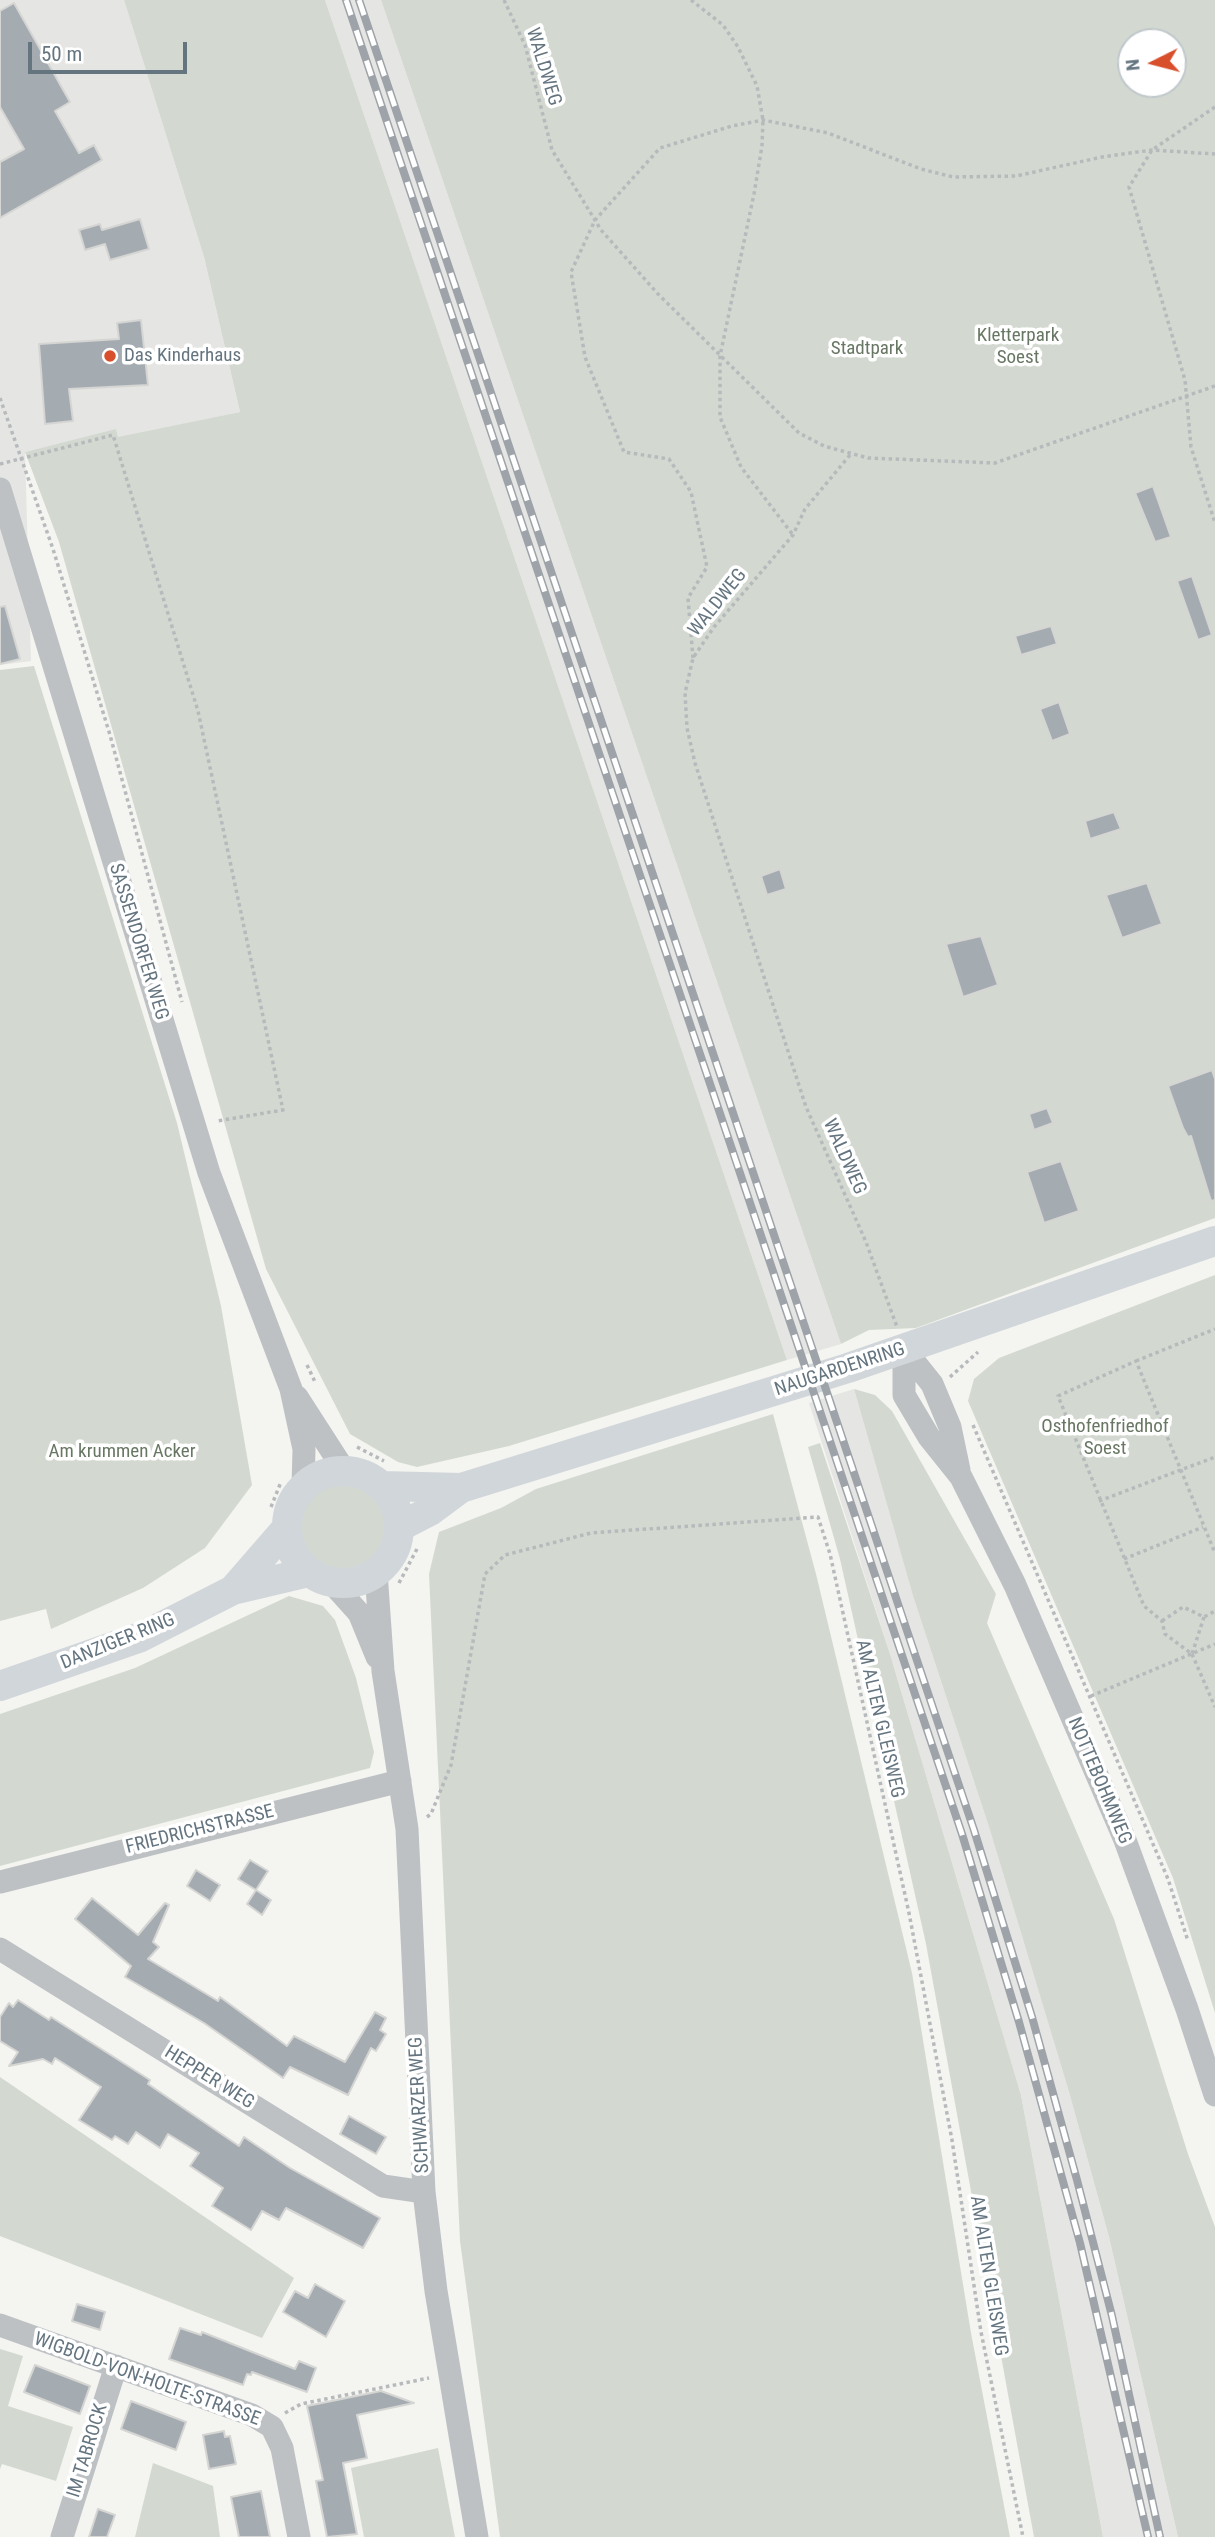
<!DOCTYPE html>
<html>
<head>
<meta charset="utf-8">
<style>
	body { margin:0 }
	#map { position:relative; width:1215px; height:2537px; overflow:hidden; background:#f4f4f0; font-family:"Roboto Condensed",sans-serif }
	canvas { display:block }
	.north { position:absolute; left:1117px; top:28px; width:70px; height:70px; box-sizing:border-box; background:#fff; border:2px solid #c1c8cc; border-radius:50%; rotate:264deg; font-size:19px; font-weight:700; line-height:28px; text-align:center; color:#657580 }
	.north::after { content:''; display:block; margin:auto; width:24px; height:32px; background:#d84f2c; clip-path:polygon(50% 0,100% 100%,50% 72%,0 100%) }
	.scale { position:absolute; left:28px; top:42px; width:159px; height:32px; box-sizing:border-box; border:4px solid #657580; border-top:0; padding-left:9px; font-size:21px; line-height:24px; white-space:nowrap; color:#657580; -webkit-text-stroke:5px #fff; paint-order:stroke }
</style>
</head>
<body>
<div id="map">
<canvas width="1215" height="2537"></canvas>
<div class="north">N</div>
<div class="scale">50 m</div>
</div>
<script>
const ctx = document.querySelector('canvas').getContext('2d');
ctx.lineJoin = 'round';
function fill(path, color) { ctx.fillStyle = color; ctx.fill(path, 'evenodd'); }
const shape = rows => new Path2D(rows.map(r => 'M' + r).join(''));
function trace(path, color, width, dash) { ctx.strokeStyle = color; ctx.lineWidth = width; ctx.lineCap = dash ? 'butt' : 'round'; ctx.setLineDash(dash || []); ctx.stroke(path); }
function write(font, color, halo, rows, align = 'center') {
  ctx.font = font + ' "Roboto Condensed",sans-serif'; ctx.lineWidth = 7; ctx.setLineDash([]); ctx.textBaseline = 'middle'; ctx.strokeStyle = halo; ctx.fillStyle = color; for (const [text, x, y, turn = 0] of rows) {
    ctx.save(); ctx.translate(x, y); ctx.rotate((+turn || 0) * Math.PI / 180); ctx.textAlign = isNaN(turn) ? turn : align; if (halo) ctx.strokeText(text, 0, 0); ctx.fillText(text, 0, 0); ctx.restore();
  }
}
const built = shape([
	[0,0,124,0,204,257,240,412,118,438,116,430,25,452,31,661,0,665],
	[325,0,381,0,841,1344,787,1360],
	[854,1389,913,1596,989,1827,1069,2092,1109,2237,1178,2537,1103,2537,1021,2095,890,1654,809,1403]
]);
const green = shape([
	[124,0,325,0,787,1360,509,1446,417,1467,398,1462,350,1434,266,1269,59,542,25,452,116,429,118,437,240,412,204,257],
	[381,0,1215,0,1215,1218,916,1328,869,1330,841,1344],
	[1131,42,1173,42,1173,84,1131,84],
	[34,666,177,1123,221,1306,252,1485,205,1548,143,1588,51,1629,46,1609,0,1621,0,670],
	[1215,1275,1215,2013,1173,1878,968,1401,974,1379,999,1358],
	[854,1389,875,1395,892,1411,996,1594,987,1623,1114,1919,1188,2154,1215,2227,1215,2537,1178,2537,1109,2237,1069,2092,989,1827,913,1596],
	[773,1414,816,1574,912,1973,971,2333,1010,2537,500,2537,460,2241,429,1574,439,1532,501,1508,536,1489],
	[820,1443,890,1654,1021,2095,1103,2537,1034,2537,926,1944,840,1559,808,1447],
	'298 1526a46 46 0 1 1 92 0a46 46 0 1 1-92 0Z',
	[289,1596,323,1606,335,1620,356,1678,374,1752,370,1768,0,1866,0,1714,135,1668],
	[0,2077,294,2278,262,2338,0,2236],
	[0,2349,23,2356,8,2406,73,2427,56,2481,2,2464,0,2469],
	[438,2448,455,2537,364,2537,351,2468],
	[153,2463,213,2486,220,2537,135,2537]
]);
const building = shape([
	[14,3,70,102,55,111,79,153,94,145,102,160,0,218,0,162,24,149,0,107,0,11,14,3],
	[140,219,149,249,110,260,105,244,85,250,79,230,100,224,102,230,140,219],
	[141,320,148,385,69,389,73,421,45,424,39,344,119,339,117,323,141,320],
	[1153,486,1171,537,1155,542,1135,493,1153,486],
	[1192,576,1212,635,1198,640,1177,581,1192,576],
	[5,606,20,659,0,664,0,607,5,606],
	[1051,626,1057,644,1021,655,1015,636,1051,626],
	[1059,702,1070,734,1052,741,1040,709,1059,702],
	[1114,812,1121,829,1090,839,1085,821,1114,812],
	[780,869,786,889,767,895,761,876,780,869],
	[1147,883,1162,924,1122,938,1106,895,1147,883],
	[981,936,998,985,963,997,946,944,981,936],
	[1212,1070,1215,1079,1215,1200,1211,1201,1191,1136,1188,1137,1183,1128,1168,1086,1212,1070],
	[1047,1108,1053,1123,1034,1130,1029,1114,1047,1108],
	[1061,1161,1079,1211,1044,1223,1027,1172,1061,1161],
	[250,1860,268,1871,256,1890,271,1900,262,1915,247,1904,256,1890,238,1879,250,1860],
	[196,1870,220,1885,210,1901,187,1886,196,1870],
	[92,1898,138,1935,165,1903,169,1905,153,1942,159,1947,148,1959,218,2001,220,1997,287,2046,294,2036,345,2062,375,2012,386,2018,380,2030,386,2034,376,2051,371,2048,348,2095,290,2067,283,2078,204,2023,125,1977,131,1966,75,1919,92,1898],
	[18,2000,49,2020,51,2017,150,2080,148,2084,239,2146,244,2137,290,2168,380,2218,363,2248,286,2208,279,2220,262,2211,251,2230,212,2206,223,2188,190,2166,199,2153,168,2134,160,2148,136,2132,128,2144,115,2136,112,2140,79,2120,101,2087,55,2058,52,2064,43,2059,9,2066,18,2052,0,2041,0,2017,9,2003,13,2007,18,2000],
	[349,2116,386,2137,376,2154,340,2134,349,2116],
	[315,2284,345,2301,326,2337,283,2312,295,2291,308,2298,315,2284],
	[77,2304,105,2312,100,2330,72,2321,77,2304],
	[180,2328,201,2335,202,2332,295,2369,299,2361,316,2368,307,2392,252,2372,251,2375,247,2374,243,2385,169,2359,180,2328],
	[35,2365,90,2386,80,2414,24,2392,35,2365],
	[381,2391,414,2403,357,2415,367,2458,343,2463,357,2534,327,2537,316,2481,323,2480,307,2406,381,2391],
	[131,2401,186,2422,176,2450,121,2429,131,2401],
	[224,2431,225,2437,230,2436,236,2464,209,2469,203,2435,224,2431],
	[261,2491,270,2537,239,2537,231,2497,261,2491],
	[98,2509,115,2515,107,2537,89,2537,98,2509]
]);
const path = shape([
	[504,0,525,45,552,150,601,230,658,294,799,433,824,446,868,458,995,463,1215,386],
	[691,0,723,25,738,47,757,86,763,120,762,146,754,194,720,356,720,417,741,467,793,535],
	[1215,107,1152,150,1129,187,1185,380,1191,447,1215,523],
	[0,398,53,549,110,735,182,1002],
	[850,455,805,509,793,535,714,627,693,658,685,693,687,728,695,763,806,1107,866,1242,897,1327],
	[0,464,113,435,198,711,283,1110,217,1121],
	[693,658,688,598,707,567,691,492,669,459,624,452,585,357,571,272,595,220,660,148,732,126,763,120,828,133,921,169,953,177,1016,176,1102,157,1152,150,1215,154],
	[1136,1361,1215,1329],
	[307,1365,316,1384],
	[950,1377,978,1352],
	[973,1425,1168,1879,1188,1941],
	[357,1447,384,1461],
	[1099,1501,1215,1457],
	[271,1507,281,1482],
	[1124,1559,1203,1527],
	[399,1583,418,1547],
	[1204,1617,1192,1654,1165,1634,1162,1621,1144,1606,1058,1396,1136,1361,1215,1553],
	[1162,1621,1183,1607,1204,1617,1215,1611],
	[1192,1654,1215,1707],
	[1091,1696,1215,1644],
	[427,1817,431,1814,451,1765,485,1574,505,1555,591,1533,818,1517,830,1554,909,1913,952,2140,981,2332,1023,2537],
	[285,2413,301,2404,429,2378]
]);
const minor = shape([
	[0,489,209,1173,291,1389,304,1449,303,1486],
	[904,1349,904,1395,929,1437,961,1477,1015,1585,1125,1840,1187,2009,1215,2095],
	[904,1349,932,1384,950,1427,959,1470],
	[297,1397,344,1470],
	[376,1572,383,1671,407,1829,424,2192,436,2291,477,2537],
	[332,1583,359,1613,377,1657],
	[0,1882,400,1781],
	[0,1949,383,2186,424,2192],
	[0,2325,252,2415,272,2427,282,2448,299,2537],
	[62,2537,116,2366]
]);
const major = shape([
	'287 1527a56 56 0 1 1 112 0a56 56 0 1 1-112 0Z',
	[381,1486,461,1488,848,1368,1215,1241],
	[399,1527,430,1511,461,1488],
	[233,1590,286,1529],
	[0,1686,141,1637,233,1590,309,1572]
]);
const rail = shape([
	[346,0,962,1834,1019,2022,1080,2243,1148,2537],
	[359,0,974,1830,1032,2017,1077,2180,1112,2316,1160,2537]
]);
const markers = [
	[110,356,7,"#d84f2c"]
];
const streetNames = [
	["WALDWEG",543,67,73],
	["WALDWEG",718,603,-51],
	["SASSENDORFER WEG",138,942,73],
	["WALDWEG",844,1157,66],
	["NAUGARDENRING",840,1370,-18],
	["DANZIGER RING",118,1642,-22],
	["AM ALTEN GLEISWEG",879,1719,77],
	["NOTTEBOHMWEG",1099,1781,67],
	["FRIEDRICHSTRASSE",200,1830,-14],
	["HEPPER WEG",209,2078,32],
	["SCHWARZER WEG",420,2105,-93],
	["AM ALTEN GLEISWEG",988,2276,81],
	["WIGBOLD-VON-HOLTE-STRASSE",147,2380,20],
	["IM TABROCK",88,2451,-73]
];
const parkNames = [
	["Kletterpark",1018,336],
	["Soest",1018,358],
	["Stadtpark",867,349],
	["Osthofenfriedhof",1105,1427],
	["Soest",1105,1449],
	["Am krummen Acker",122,1452]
];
const poiNames = [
	["Das Kinderhaus",124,356]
];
fill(built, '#e5e6e4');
fill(green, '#d3d9d0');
fill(building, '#a5acb1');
trace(building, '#d5d5d3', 2);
trace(path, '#b7babc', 3.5, [3.5, 3.5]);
trace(minor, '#bdc1c4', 23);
trace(major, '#d1d6da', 30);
trace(rail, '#9da3a8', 8);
trace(rail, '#fff', 5, [16]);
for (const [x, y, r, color] of markers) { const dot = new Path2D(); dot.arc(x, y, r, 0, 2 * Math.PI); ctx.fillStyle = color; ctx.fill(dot); trace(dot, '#fff', 2.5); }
write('19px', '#657580', '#fff', streetNames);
write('19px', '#687763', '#fff', parkNames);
write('19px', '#657580', '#fff', poiNames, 'left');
</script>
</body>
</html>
